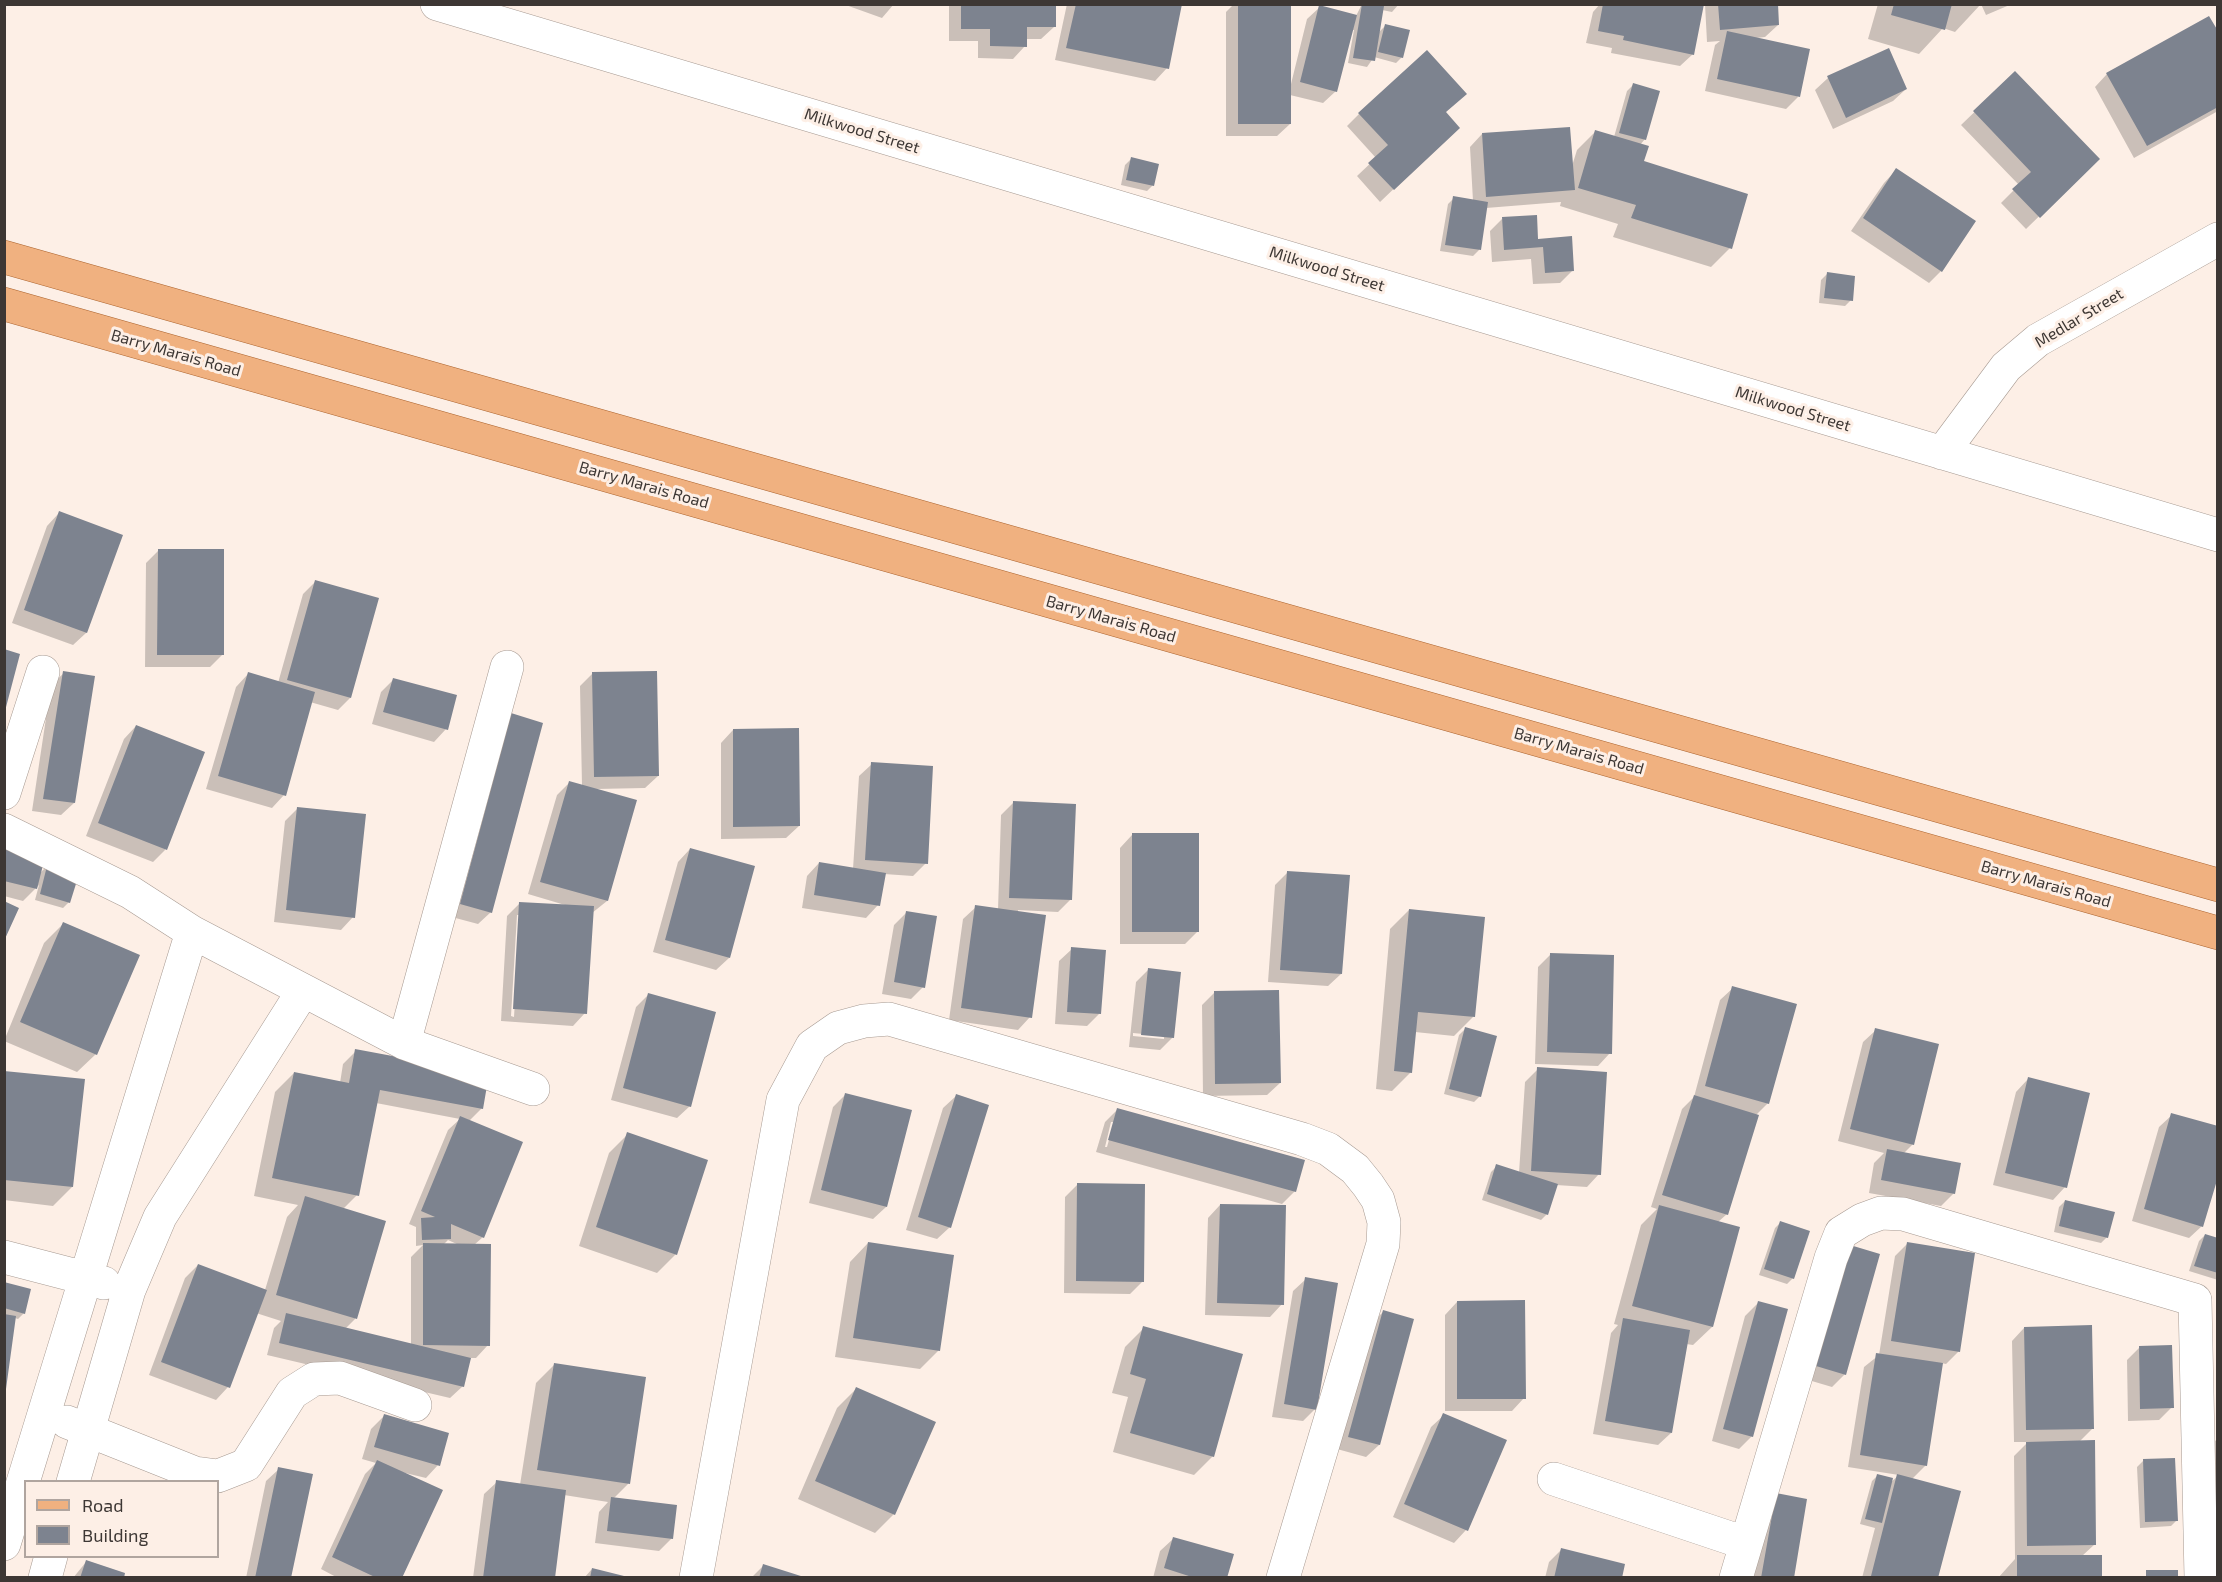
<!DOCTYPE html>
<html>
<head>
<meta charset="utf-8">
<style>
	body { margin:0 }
	#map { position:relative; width:2222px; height:1582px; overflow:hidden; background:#fdefe6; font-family:"Exo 2",sans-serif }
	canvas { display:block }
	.frame { position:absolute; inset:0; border:6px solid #3d3734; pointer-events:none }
	.legend { position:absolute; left:24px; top:1480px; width:195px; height:78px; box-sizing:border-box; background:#fdefe6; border:2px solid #b0a59f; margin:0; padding:8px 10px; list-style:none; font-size:18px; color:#3d3734 }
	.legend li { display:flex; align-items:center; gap:12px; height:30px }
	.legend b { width:30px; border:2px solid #b0a59f }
</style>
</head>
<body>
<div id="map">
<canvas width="2222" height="1582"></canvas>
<div class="frame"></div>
<ul class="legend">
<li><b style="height:8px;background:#f0b180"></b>Road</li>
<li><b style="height:16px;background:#7d838f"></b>Building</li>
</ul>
</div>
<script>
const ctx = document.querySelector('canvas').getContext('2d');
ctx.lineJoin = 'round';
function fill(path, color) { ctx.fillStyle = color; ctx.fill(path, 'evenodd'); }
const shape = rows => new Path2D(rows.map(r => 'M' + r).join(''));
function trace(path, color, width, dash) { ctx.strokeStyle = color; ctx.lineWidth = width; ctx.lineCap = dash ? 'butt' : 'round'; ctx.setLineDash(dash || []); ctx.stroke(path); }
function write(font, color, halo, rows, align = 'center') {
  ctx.font = font + ' "Exo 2",sans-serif'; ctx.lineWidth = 6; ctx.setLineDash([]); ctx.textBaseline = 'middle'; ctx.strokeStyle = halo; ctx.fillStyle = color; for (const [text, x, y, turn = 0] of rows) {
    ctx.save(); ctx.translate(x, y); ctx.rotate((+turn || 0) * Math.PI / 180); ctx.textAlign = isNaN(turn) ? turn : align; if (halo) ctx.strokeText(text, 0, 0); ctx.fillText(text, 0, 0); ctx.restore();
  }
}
const shadow = shape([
	[843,4,894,4,882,18],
	[949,4,1054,4,1054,27,1041,39,1025,39,1025,46,1013,59,978,58,978,41,949,41],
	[1067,4,1181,4,1167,68,1155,81,1055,60],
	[1234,4,1290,4,1291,84,1307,19,1320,7,1356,16,1361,6,1352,4,1399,4,1392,12,1382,10,1378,33,1385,26,1402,57,1396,63,1374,57,1367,67,1348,63,1354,30,1351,30,1336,91,1323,103,1290,95,1290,124,1277,136,1226,136,1226,12],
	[1600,4,1702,4,1693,54,1680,66,1611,53,1612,48,1586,43,1593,12],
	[1705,4,1776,4,1778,25,1765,37,1756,38,1798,97,1786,109,1705,91,1715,45,1720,41,1707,42],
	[1878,4,1981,4,1955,32,1943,28,1919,54,1868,39],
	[1981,4,2012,4,1986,15],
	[2218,34,2218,111,2134,158,2095,87,2107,74],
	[2015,73,2098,159,2026,229,2001,203,2019,185,1961,125],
	[1828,78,1906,89,1893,101,1833,129,1815,90],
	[1633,85,1645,139,1640,145,1642,162,1746,195,1730,248,1711,267,1613,237,1618,224,1560,206,1561,202,1486,208,1479,250,1473,256,1440,251,1448,204,1454,198,1473,201,1470,147,1482,134,1572,166,1577,150,1596,131,1614,137,1627,91],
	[1359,114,1445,140,1380,202,1357,176,1376,158,1347,126],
	[1131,159,1153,185,1147,191,1121,185,1125,165],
	[1896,170,1941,271,1929,283,1851,231,1884,183],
	[1502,219,1537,240,1573,270,1560,283,1533,284,1531,259,1492,262,1490,231],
	[1827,274,1851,300,1845,306,1819,303,1821,280],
	[59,513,121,536,86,633,73,645,12,623,47,526],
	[158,551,223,654,210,667,145,667,146,563],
	[316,581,350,698,338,710,310,702,284,795,272,808,206,789,236,687,248,674,278,683,303,594],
	[64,673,74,803,61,815,32,811,51,685],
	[593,673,658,776,645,788,596,789,607,901,592,913,585,1013,573,1026,501,1021,507,916,520,903,565,905,528,894,557,795,569,783,582,786,580,686],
	[517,915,520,915,514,1017,511,1016],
	[393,680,446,729,434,742,372,724,381,692],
	[136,726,203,753,165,850,153,862,86,836,124,739],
	[499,728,491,912,478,924,448,916],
	[733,730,799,826,786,838,721,839,721,743],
	[872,764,926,863,913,876,884,874,878,905,866,918,802,908,807,876,819,863,853,869,859,776],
	[1014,802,1071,899,1058,912,1018,910,1030,1017,1018,1030,949,1020,963,919,976,907,998,910,1001,815],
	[298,808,353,917,341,930,274,922,285,821],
	[1132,835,1198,931,1185,944,1120,944,1120,848],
	[4,849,39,874,49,864,69,902,63,908,35,900,39,885,23,901,4,896],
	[690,849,729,958,716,970,653,952,678,862],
	[1288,872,1341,974,1328,986,1268,982,1275,885],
	[1409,910,1473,1017,1454,1036,1415,1032,1411,1072,1392,1091,1376,1089,1390,929],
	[906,913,923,987,911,999,882,994,894,925],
	[63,924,96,1054,77,1072,4,1041,44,943],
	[1072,949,1099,1014,1087,1026,1055,1024,1059,961],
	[1551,954,1610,1053,1598,1066,1535,1064,1538,967],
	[1148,970,1173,1037,1160,1050,1129,1047,1136,982],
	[1133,1033,1164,1036,1164,1039,1133,1036],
	[1733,988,1768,1103,1755,1116,1727,1214,1718,1222,1712,1327,1693,1345,1686,1344,1671,1433,1658,1445,1593,1434,1611,1333,1618,1325,1614,1324,1641,1225,1657,1209,1651,1207,1682,1109,1694,1097,1720,1000],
	[1214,993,1280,1083,1267,1095,1203,1096,1202,1005],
	[649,994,690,1106,677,1118,611,1100,636,1007],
	[1465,1029,1480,1096,1474,1102,1444,1094,1459,1035],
	[1876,1030,1913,1144,1904,1153,1954,1193,1941,1206,1869,1193,1874,1163,1884,1153,1838,1141,1863,1042],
	[356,1051,482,1108,469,1121,483,1237,474,1245,488,1345,476,1358,470,1358,463,1386,450,1398,267,1355,274,1328,281,1321,256,1313,228,1387,216,1400,149,1375,185,1278,198,1265,265,1290,287,1217,298,1205,254,1196,275,1092,294,1073,340,1083,343,1064],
	[376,1103,460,1119,448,1130,409,1224,416,1227,416,1246,423,1245,411,1257,411,1345,345,1329,355,1319,384,1222,343,1209,357,1195],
	[448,1240,459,1245,443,1245],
	[1538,1069,1599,1174,1587,1187,1556,1185,1547,1214,1541,1220,1482,1200,1491,1172,1497,1166,1519,1173,1525,1082],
	[4,1073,72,1187,53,1206,4,1200],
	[2028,1079,2065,1187,2053,1200,1993,1185,2016,1092],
	[845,1095,886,1207,873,1219,809,1203,833,1107],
	[956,1096,950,1227,937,1239,906,1230,943,1108],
	[1117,1110,1295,1191,1282,1204,1096,1152,1105,1122],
	[1111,1122,1114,1122,1107,1147,1105,1147],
	[2172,1115,2202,1226,2189,1238,2132,1221,2159,1127],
	[628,1134,676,1254,657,1273,579,1246,609,1153],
	[1078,1184,1142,1282,1130,1294,1064,1293,1065,1197],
	[2065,1201,2107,1237,2101,1243,2054,1232,2059,1207],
	[1220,1205,1282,1304,1270,1317,1205,1315,1208,1218],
	[1781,1222,1793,1278,1787,1284,1759,1275,1775,1228],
	[2205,1235,2218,1239,2218,1280,2189,1271,2199,1241],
	[868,1243,939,1350,920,1369,835,1357,850,1262],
	[1907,1244,1959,1351,1946,1364,1941,1363,1926,1465,1911,1480,1937,1578,1862,1578,1875,1528,1860,1524,1872,1481,1878,1475,1890,1483,1899,1475,1848,1467,1864,1367,1879,1355,1895,1256],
	[1850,1247,1845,1374,1832,1387,1805,1379],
	[1306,1279,1315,1409,1303,1421,1272,1417,1293,1291],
	[4,1284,24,1313,18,1319,15,1318,4,1388],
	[1457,1302,1524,1398,1512,1411,1445,1411,1445,1315],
	[1758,1303,1752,1436,1739,1449,1712,1441,1745,1316],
	[1383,1312,1379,1445,1366,1457,1337,1449,1371,1324],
	[1144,1328,1213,1456,1194,1475,1113,1452,1128,1397,1112,1393,1125,1347],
	[2024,1328,2093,1428,2079,1442,2095,1544,2082,1556,2101,1578,1998,1578,2015,1559,2014,1456,2028,1442,2014,1442,2012,1341],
	[2139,1348,2172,1407,2159,1420,2128,1421,2127,1360],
	[555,1364,644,1378,628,1484,613,1499,672,1538,659,1551,595,1543,599,1512,608,1502,564,1495,554,1578,473,1578,484,1494,497,1482,520,1485,536,1383],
	[856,1389,894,1514,875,1533,798,1499,837,1408],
	[1444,1415,1505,1440,1466,1530,1454,1543,1393,1517,1431,1427],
	[384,1416,438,1465,426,1478,401,1472,400,1578,338,1578,321,1569,365,1474,376,1463,362,1459,371,1429],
	[2218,1438,2218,1574,2214,1574,2208,1448],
	[2143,1461,2177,1520,2171,1526,2140,1528,2137,1467],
	[279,1469,290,1578,246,1578,266,1481],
	[1776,1494,1792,1578,1751,1578],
	[1173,1539,1226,1578,1153,1578,1160,1551],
	[1561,1550,1620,1578,1545,1578,1549,1562],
	[86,1562,122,1578,73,1578],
	[763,1566,801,1578,751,1578],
	[592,1569,625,1578,584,1578]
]);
const building = shape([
	[961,4,1056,4,1056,27,1027,27,1027,47,990,46,990,29,961,29],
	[1076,4,1182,4,1169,69,1066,48],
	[1238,4,1291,4,1291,124,1238,124],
	[1362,4,1384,6,1375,61,1353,58],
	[1603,4,1704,4,1694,55,1623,40,1624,36,1598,31],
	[1718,4,1778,4,1779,25,1720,30],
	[1894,4,1952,4,1945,30,1891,15],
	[1319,5,1357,15,1337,92,1300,82],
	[2209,16,2218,31,2218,107,2147,146,2106,73],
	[1385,24,1410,30,1403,58,1378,52],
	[1727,31,1810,49,1800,97,1717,79],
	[1889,48,1907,89,1846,118,1827,76],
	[1427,50,1467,94,1446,112,1460,128,1394,190,1368,163,1388,145,1358,113],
	[2015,71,2100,159,2040,218,2012,189,2031,172,1973,111],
	[1633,83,1660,91,1646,140,1619,133],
	[1570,127,1575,190,1486,197,1482,133],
	[1595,130,1649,146,1644,161,1748,194,1732,249,1631,218,1636,205,1578,188],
	[1131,157,1159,164,1154,186,1126,180],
	[1896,168,1976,221,1942,272,1863,218],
	[1453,196,1488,202,1481,250,1445,245],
	[1537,215,1538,239,1572,236,1574,271,1545,273,1543,247,1504,250,1502,217],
	[1827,272,1855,276,1853,301,1824,298],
	[59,511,123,535,87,633,24,610],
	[158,549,224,549,224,655,157,655],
	[315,580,379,598,351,698,287,680],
	[4,649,20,654,5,711,4,711],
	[63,671,95,676,75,803,43,799],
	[657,671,659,776,594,777,592,672],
	[248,672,315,692,286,796,218,776],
	[393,678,457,695,448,730,383,712],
	[511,713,543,723,492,913,460,904],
	[136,725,205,752,167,850,98,823],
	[799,728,800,826,733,827,733,729],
	[871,762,933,766,928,864,865,860],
	[569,781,637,800,608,901,540,882],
	[1013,801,1076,804,1072,900,1009,898],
	[297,807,366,814,355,918,286,910],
	[1132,833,1199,833,1199,932,1132,932],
	[4,847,45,857,37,889,4,881],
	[690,848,755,866,730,958,665,940],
	[48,862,80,871,70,903,40,894],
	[819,862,886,873,880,906,814,895],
	[1287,871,1350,875,1342,974,1280,970],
	[4,901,19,908,4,941],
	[519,902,594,906,587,1014,513,1009],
	[975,905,1046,915,1032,1018,961,1008],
	[1409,909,1485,917,1475,1017,1418,1012,1412,1073,1394,1071],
	[906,911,937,916,925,988,894,982],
	[63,922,140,955,97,1055,20,1022],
	[1071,947,1106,950,1101,1014,1067,1012],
	[1550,953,1614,955,1612,1054,1547,1052],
	[1148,968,1181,972,1174,1038,1141,1035],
	[1732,986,1797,1004,1769,1104,1705,1086],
	[1279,990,1281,1083,1215,1084,1214,991],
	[648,993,716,1012,691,1107,623,1088],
	[1465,1027,1497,1036,1481,1097,1449,1089],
	[1875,1028,1939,1044,1914,1145,1850,1129],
	[355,1049,489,1074,483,1109,380,1090,359,1196,272,1178,294,1072,349,1083],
	[1537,1067,1607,1072,1601,1175,1531,1171],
	[4,1071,85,1079,73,1187,4,1180],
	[2028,1077,2090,1093,2067,1188,2005,1173],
	[845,1093,912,1110,887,1207,821,1190],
	[956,1094,989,1105,951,1228,918,1217],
	[1694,1095,1759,1115,1728,1215,1662,1195],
	[1117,1108,1305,1160,1296,1192,1108,1140],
	[2171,1113,2218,1126,2218,1177,2203,1227,2144,1209],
	[460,1116,523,1142,484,1238,451,1224,451,1239,422,1240,421,1218,435,1217,421,1211],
	[627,1132,708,1160,677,1255,596,1227],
	[1887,1149,1961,1163,1955,1194,1881,1180],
	[1496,1164,1558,1184,1548,1215,1487,1194],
	[1077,1183,1145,1184,1144,1282,1076,1281],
	[305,1196,386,1221,357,1319,276,1295],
	[2065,1200,2115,1212,2108,1238,2059,1226],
	[1220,1204,1286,1205,1284,1305,1217,1303],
	[1659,1205,1740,1227,1713,1327,1632,1306],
	[1780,1221,1810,1231,1794,1279,1764,1269],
	[2205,1234,2218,1238,2218,1273,2194,1266],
	[868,1242,954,1255,940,1351,853,1338],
	[1907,1242,1975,1253,1960,1352,1891,1341],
	[423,1243,491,1244,490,1346,423,1345],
	[1850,1245,1880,1254,1846,1375,1816,1366],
	[198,1264,267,1290,230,1388,161,1362],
	[1305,1277,1338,1283,1317,1410,1284,1404],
	[4,1282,31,1289,25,1314,4,1308],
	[1525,1300,1526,1399,1457,1399,1457,1301],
	[1758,1301,1788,1309,1753,1437,1723,1429],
	[1383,1310,1414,1319,1380,1445,1348,1437],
	[286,1313,471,1358,464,1387,279,1343],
	[4,1314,16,1316,6,1389,4,1389],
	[1623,1318,1690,1330,1672,1433,1605,1421],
	[2092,1325,2094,1429,2026,1430,2024,1327],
	[1143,1326,1243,1354,1214,1457,1130,1433,1146,1379,1130,1374],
	[2172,1345,2174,1408,2140,1409,2139,1346],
	[1876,1353,1943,1363,1927,1466,1860,1455],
	[554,1363,646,1377,630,1484,537,1470],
	[856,1387,936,1422,895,1515,815,1481],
	[1443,1413,1507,1440,1468,1531,1404,1504],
	[384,1414,449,1433,440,1466,374,1447],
	[2095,1440,2096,1545,2027,1546,2026,1442],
	[2175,1458,2178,1521,2145,1522,2143,1459],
	[377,1460,443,1490,402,1578,377,1578,332,1557],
	[278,1467,313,1474,291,1578,255,1578],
	[1877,1474,1893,1478,1882,1523,1865,1519],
	[1897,1474,1961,1491,1938,1578,1871,1576],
	[496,1480,566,1490,555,1578,483,1578],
	[1776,1493,1807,1499,1794,1578,1761,1578],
	[611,1497,677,1505,673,1539,607,1531],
	[1173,1537,1234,1554,1227,1578,1195,1578,1164,1568],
	[1561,1548,1625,1564,1622,1578,1554,1578],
	[2017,1555,2102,1555,2102,1578,2017,1578],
	[86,1560,125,1573,124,1578,80,1578],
	[763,1564,804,1577,804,1578,759,1578],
	[592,1568,628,1577,628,1578,590,1578],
	[2146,1570,2178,1570,2178,1578,2146,1578]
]);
const minor = shape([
	[437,4,2218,535],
	[1942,453,2006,367,2038,340,2218,239],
	[4,793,43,672],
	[4,830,130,892,192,932,404,1043,533,1089],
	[404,1043,507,667],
	[4,1257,104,1283],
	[67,1422,195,1473,218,1476,246,1465,292,1393,314,1379,340,1378,415,1405],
	[1554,1479,1745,1543],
	[73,1482,129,1290,160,1217,303,991],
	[4,1544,192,932],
	[45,1578,51,1556],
	[696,1578,783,1100,812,1046,838,1028,864,1021,889,1019,1302,1139,1328,1149,1355,1169,1368,1185,1378,1200,1384,1222,1383,1244,1283,1578],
	[1736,1578,1831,1258,1841,1233,1862,1220,1881,1213,1903,1214,2195,1300,2201,1578]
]);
const major = shape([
	[4,257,2218,885],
	[4,304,2218,933]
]);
const streetNames = [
	["Milkwood Street",862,131,17],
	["Milkwood Street",1327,269,17],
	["Medlar Street",2079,318,-31],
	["Barry Marais Road",176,353,16],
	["Milkwood Street",1793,409,17],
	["Barry Marais Road",644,485,16],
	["Barry Marais Road",1111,619,16],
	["Barry Marais Road",1579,751,16],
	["Barry Marais Road",2046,884,16]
];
fill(shadow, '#0003');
fill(building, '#7d838f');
trace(minor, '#a79a92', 34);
trace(major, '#ab642f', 34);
trace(minor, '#fff', 33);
trace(major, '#f0b180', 33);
write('16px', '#3d3734', '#fdefe6', streetNames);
</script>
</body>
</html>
